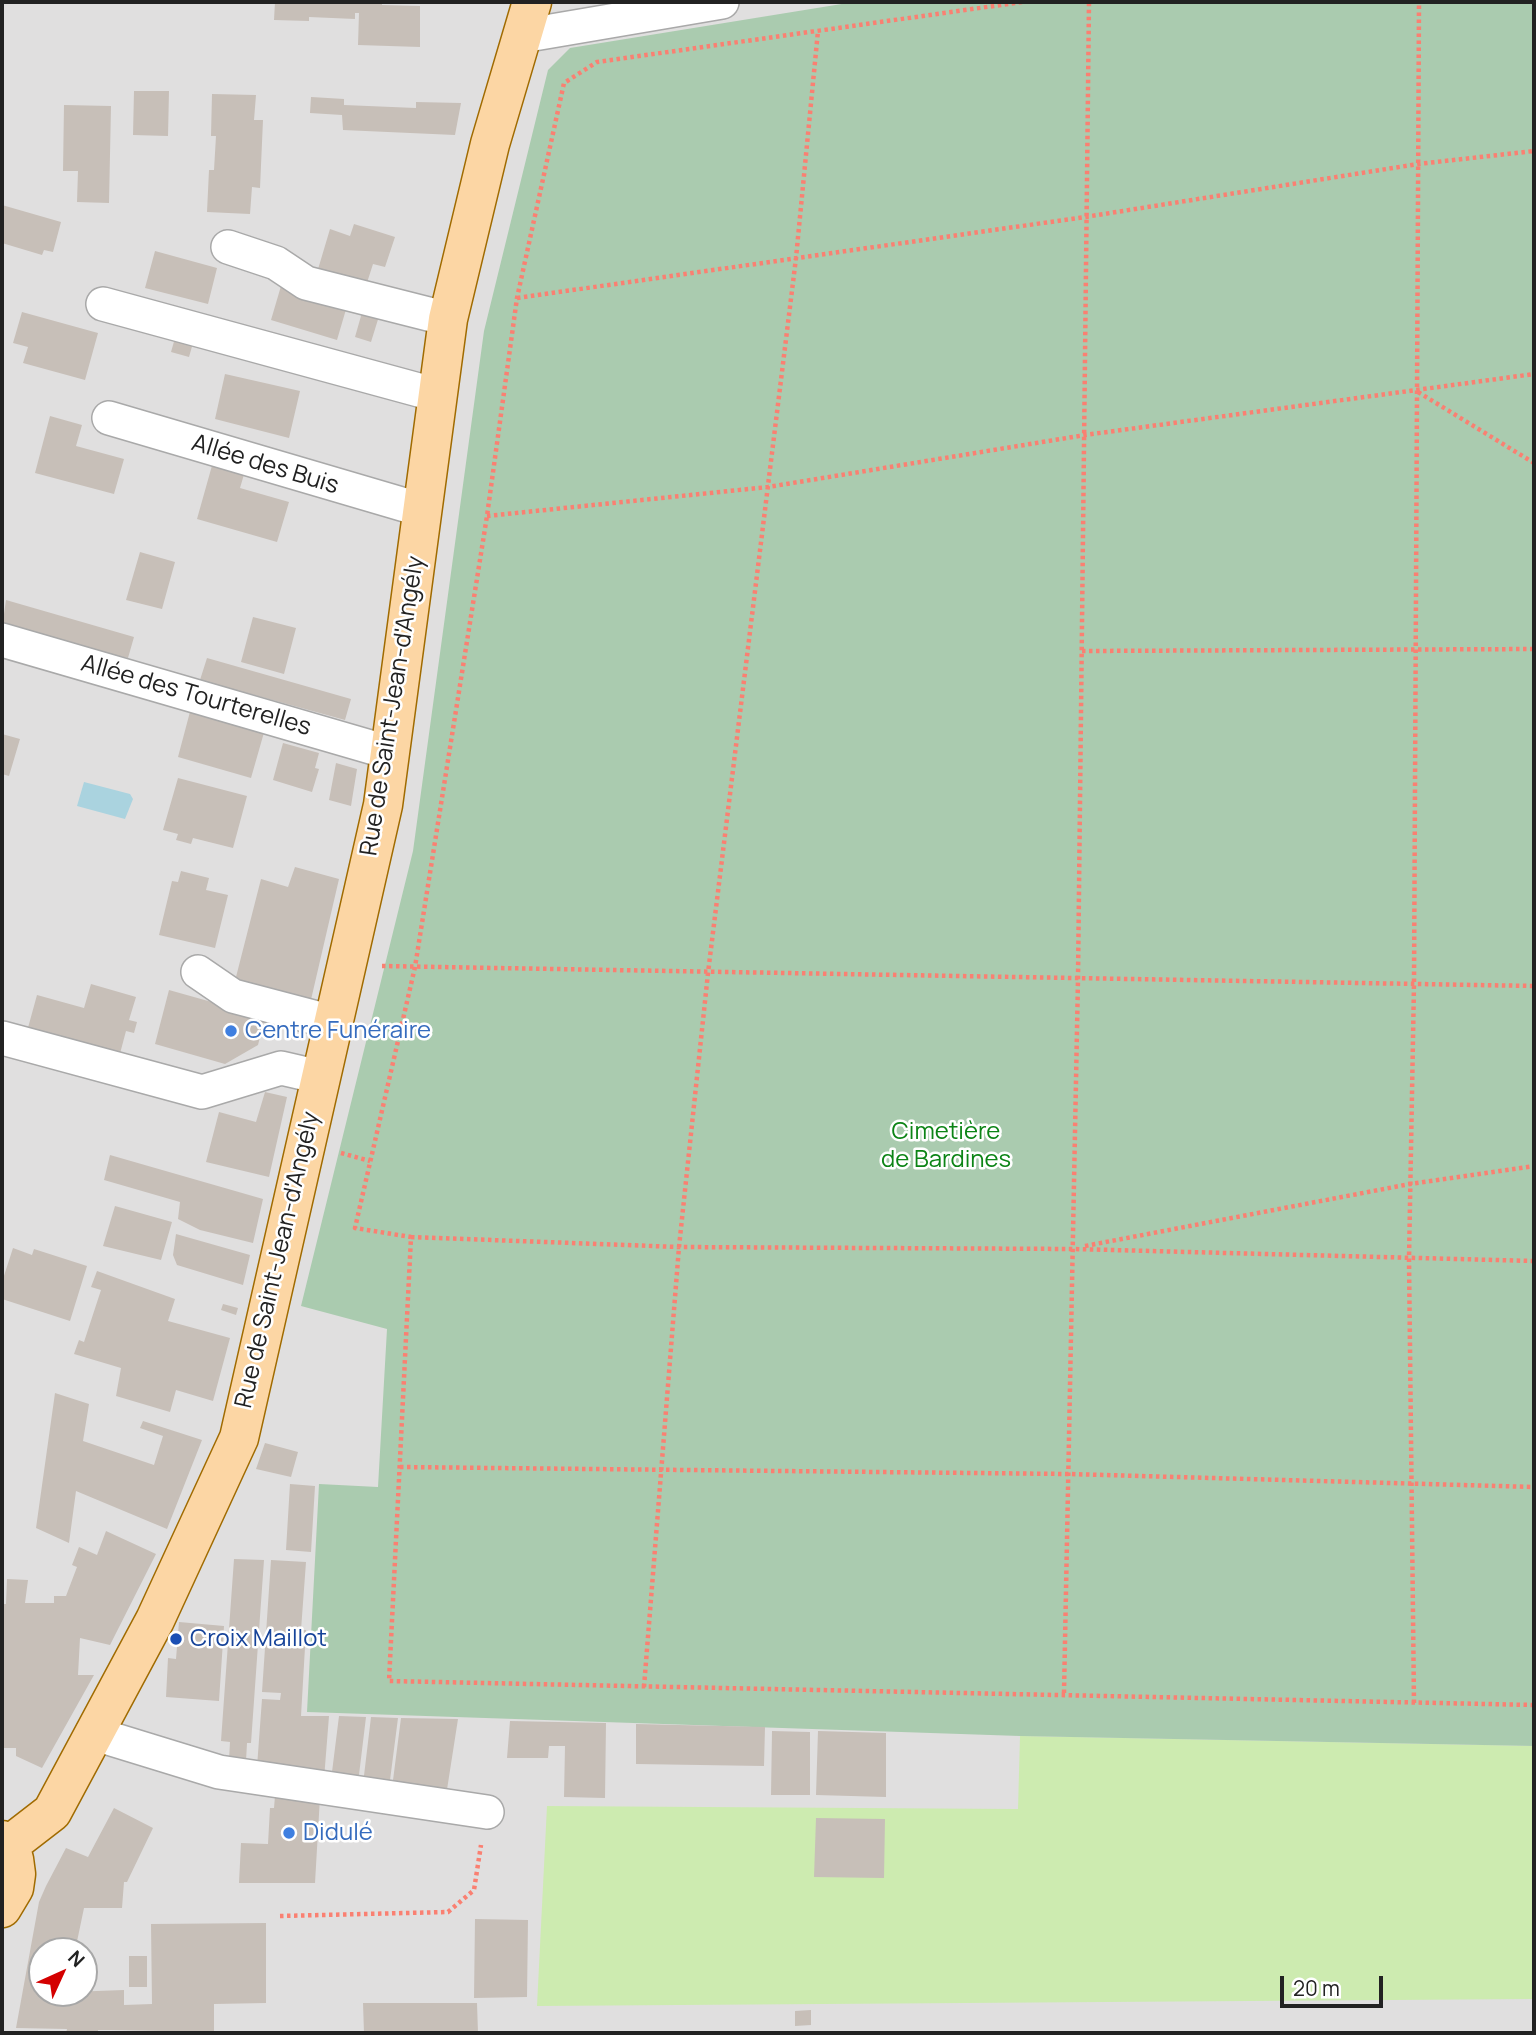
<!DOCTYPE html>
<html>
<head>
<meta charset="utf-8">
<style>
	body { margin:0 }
	#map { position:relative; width:1536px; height:2035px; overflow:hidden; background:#f2efe9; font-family:Manrope,sans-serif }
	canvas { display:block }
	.frame { position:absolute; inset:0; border:4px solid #222; pointer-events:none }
	.north { position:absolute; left:28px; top:1937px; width:70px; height:70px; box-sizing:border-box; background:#fff; border:2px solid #a7a7a7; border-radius:50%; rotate:45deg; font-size:19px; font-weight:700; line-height:28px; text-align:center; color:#222 }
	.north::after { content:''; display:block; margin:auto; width:24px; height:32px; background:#d40000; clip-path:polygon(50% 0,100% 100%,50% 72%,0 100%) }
	.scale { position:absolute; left:1280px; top:1976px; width:103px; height:32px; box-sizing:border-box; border:4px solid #222; border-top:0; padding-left:9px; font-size:21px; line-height:24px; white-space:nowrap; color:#222; -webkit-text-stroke:5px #fff; paint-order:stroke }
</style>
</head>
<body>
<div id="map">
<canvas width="1536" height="2035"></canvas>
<div class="frame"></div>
<div class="north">N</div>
<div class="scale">20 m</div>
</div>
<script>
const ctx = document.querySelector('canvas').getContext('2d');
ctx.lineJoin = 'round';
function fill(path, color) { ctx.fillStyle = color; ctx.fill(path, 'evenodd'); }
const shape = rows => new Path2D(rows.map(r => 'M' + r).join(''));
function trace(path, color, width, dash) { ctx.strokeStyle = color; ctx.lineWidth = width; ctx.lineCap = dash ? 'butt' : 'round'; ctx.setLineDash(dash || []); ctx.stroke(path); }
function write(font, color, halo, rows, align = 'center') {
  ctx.font = font + ' Manrope,sans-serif'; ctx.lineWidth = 5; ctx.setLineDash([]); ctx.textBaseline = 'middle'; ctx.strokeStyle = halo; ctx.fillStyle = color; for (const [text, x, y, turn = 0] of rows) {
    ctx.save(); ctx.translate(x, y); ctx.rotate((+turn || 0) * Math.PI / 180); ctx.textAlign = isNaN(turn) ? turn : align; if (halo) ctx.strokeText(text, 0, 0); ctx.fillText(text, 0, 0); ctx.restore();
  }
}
const residential = shape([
	[2,2,1534,2,1534,2033,2,2033],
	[42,1951,84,1951,84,1993,42,1993]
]);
const grass = shape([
	[1020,1736,1534,1746,1534,1999,537,2006,547,1806,1018,1809]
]);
const cemetery = shape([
	[854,2,1534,2,1534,1746,1020,1736,307,1712,319,1484,378,1487,387,1329,301,1306,413,851,484,331,548,70,570,48]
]);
const water = shape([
	[84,782,130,794,133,799,125,819,77,806]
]);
const building = shape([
	[275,2,382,2,382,5,420,6,420,47,358,45,359,13,355,13,355,19,309,17,309,21,274,20],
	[134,91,169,91,168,136,133,135],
	[212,94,256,95,254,120,263,120,260,188,252,187,250,214,207,212,209,170,214,170,216,136,211,136],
	[311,97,344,99,344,105,416,108,416,102,461,103,455,135,343,130,342,115,310,113],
	[64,105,111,106,109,203,77,202,78,171,63,171],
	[2,205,61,222,53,252,44,250,42,255,2,243],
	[354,224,395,237,385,267,373,264,364,292,316,276,330,229,350,236],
	[155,251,217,268,208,304,145,288],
	[281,286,347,306,337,340,271,320],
	[363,309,380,313,371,342,355,337],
	[22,312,98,333,85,380,23,363,28,347,13,343],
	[175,338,193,343,189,357,171,352],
	[225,374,300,391,289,438,215,419],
	[50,416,82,425,76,446,124,459,114,494,35,473],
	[213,462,245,471,240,488,289,502,277,542,197,519],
	[140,552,175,562,162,609,126,600],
	[6,600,134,637,128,658,2,628],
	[253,617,296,628,284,674,241,662],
	[207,658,351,699,345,720,200,680],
	[191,708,265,729,251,778,178,757],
	[2,734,20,739,9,776,2,774],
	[283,743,319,753,315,768,319,769,312,792,273,780],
	[336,763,357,769,351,806,329,800],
	[178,778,247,796,233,848,193,838,191,844,176,840,178,834,163,830],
	[295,867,339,879,310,1004,257,991,236,977,261,879,288,887],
	[181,871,209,878,206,890,228,895,215,948,159,935,172,881,178,882],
	[91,984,136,997,129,1020,137,1022,134,1033,126,1031,118,1061,26,1035,37,995,84,1008],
	[169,990,265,1017,258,1045,225,1064,155,1044],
	[265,1092,287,1097,269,1177,206,1162,219,1112,256,1122],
	[110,1155,263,1199,253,1243,200,1230,178,1219,180,1202,104,1180],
	[115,1206,172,1222,161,1260,103,1246],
	[176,1234,250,1255,243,1285,177,1265,173,1255],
	[13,1248,32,1255,34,1249,87,1266,70,1321,2,1299,2,1282],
	[97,1271,175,1299,168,1321,230,1338,213,1401,176,1390,170,1412,116,1396,121,1368,74,1354,79,1340,84,1342,101,1290,91,1287],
	[223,1304,238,1308,236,1315,221,1310],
	[55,1393,89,1404,83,1441,154,1465,163,1436,140,1428,143,1421,202,1440,167,1529,76,1491,69,1543,36,1528],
	[265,1443,298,1452,291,1477,256,1469],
	[290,1484,315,1486,311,1552,286,1550],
	[106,1531,156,1554,110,1645,80,1638,78,1675,94,1675,42,1768,16,1756,16,1748,2,1748,2,1604,6,1604,7,1579,28,1580,25,1603,54,1603,54,1596,66,1596,77,1567,72,1565,79,1547,97,1555],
	[234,1559,264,1560,251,1743,247,1743,246,1761,229,1760,230,1742,221,1741],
	[271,1560,306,1562,301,1630,306,1630,301,1716,329,1716,324,1779,257,1767,262,1699,280,1700,281,1693,262,1692],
	[179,1622,224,1626,219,1701,166,1697,168,1658,176,1659],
	[339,1716,366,1717,358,1783,331,1780],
	[371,1717,398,1718,389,1788,363,1784],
	[401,1718,458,1719,446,1796,392,1788],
	[510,1721,606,1723,605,1798,564,1797,565,1746,549,1746,548,1758,507,1758],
	[636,1724,765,1727,764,1766,636,1764],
	[772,1731,810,1732,810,1795,771,1795],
	[818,1731,886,1733,886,1797,816,1795],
	[275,1796,320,1797,315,1883,239,1883,241,1843,268,1844,270,1808,274,1808],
	[114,1808,153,1828,127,1882,124,1882,122,1908,84,1908,75,1951,42,1951,42,1993,124,1990,124,2005,152,2004,151,1924,266,1923,266,2003,214,2004,214,2032,111,2030,98,2030,98,2033,66,2033,67,2029,16,2028,39,1902,46,1886,66,1848,88,1857],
	[816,1818,885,1819,884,1878,814,1877],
	[475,1919,528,1920,527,1997,474,1998],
	[129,1956,147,1956,147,1987,129,1987],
	[363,2003,477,2003,478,2033,364,2033],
	[811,2010,811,2025,795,2026,795,2011]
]);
const path = shape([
	[1022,2,597,62,564,83,517,298,487,516,415,967,355,1228,411,1237,389,1681,1534,1705],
	[517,298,1085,217,1418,164,1534,151],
	[1418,392,1534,463],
	[487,516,768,487,1085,435,1534,374],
	[1082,651,1534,649],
	[382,966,1534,986],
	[341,1153,370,1161],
	[411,1237,679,1247,1074,1249,1534,1261],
	[1085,1246,1410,1184,1534,1166],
	[400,1467,1069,1474,1534,1487],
	[644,1687,679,1247,708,973,796,258,818,31],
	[1064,1693,1078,979,1089,2],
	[1414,1703,1409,1259,1414,984,1419,2],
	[280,1916,448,1912,474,1890,481,1845]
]);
const minor = shape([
	[522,36,722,2],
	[228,247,276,263,306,283,448,319],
	[103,304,437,395],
	[109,418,422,510],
	[2,640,391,753],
	[198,972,233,996,332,1022],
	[2,1038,202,1092,281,1068,320,1077],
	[92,1733,219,1772,487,1812]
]);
const major = shape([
	[2,1840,14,1859,16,1874,14,1888,2,1908],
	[8,1846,52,1812,155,1620,239,1438,383,805,448,319,490,144,532,2]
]);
const markers = [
	[231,1031,7,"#3f7fe0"],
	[176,1639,7,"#1a4fb4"],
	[289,1833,7,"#3f7fe0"]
];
const streetNames = [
	["Allée des Buis",265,465,17],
	["Allée des Tourterelles",196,696,16],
	["Rue de Saint-Jean-d'Angély",393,706,-81],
	["Rue de Saint-Jean-d'Angély",278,1260,-77]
];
const shopNames = [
	["Centre Funéraire",245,1031],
	["Didulé",303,1833]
];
const parkNames = [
	["Cimetière",946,1132],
	["de Bardines",946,1160]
];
const transitNames = [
	["Croix Maillot",190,1639]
];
fill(residential, '#e0dfdf');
fill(grass, '#cdebb0');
fill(cemetery, '#aacbaf');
fill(water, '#aad3df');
fill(building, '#c7bfb8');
trace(minor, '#a9a9a9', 36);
trace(major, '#a06b00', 41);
trace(path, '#fa8072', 4.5, [3.5, 3.5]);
trace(minor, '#fff', 33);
trace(major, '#fcd6a4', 38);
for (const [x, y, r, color] of markers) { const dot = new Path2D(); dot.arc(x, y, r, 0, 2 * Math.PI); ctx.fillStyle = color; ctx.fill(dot); trace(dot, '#fff', 2.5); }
write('24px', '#222', '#fff', streetNames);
write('24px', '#366cbe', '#fff', shopNames, 'left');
write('24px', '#0c8416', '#fff', parkNames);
write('24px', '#164399', '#fff', transitNames, 'left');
</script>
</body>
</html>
